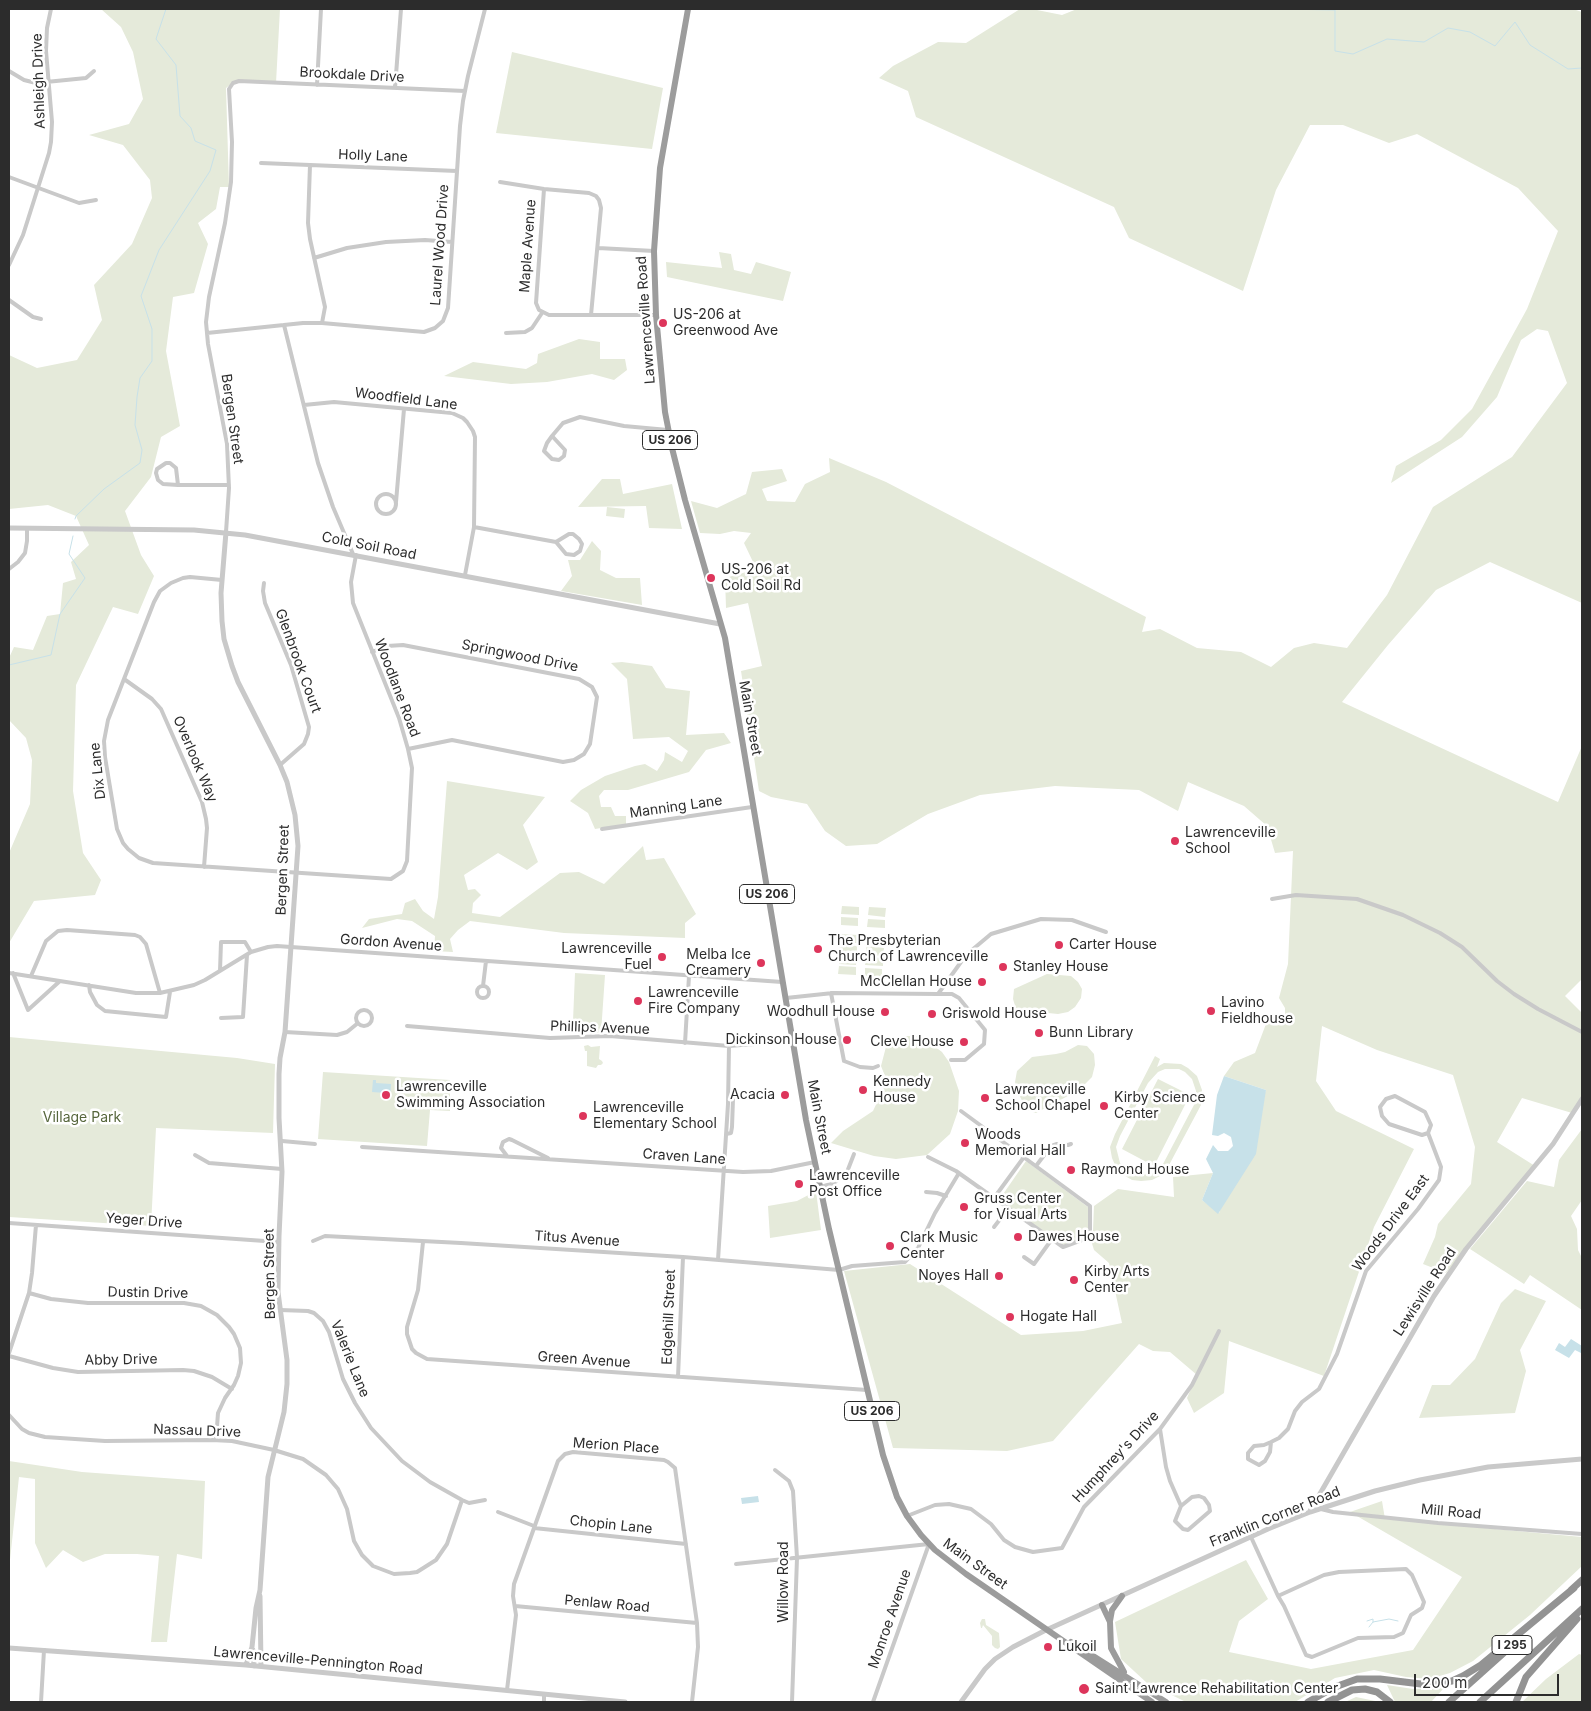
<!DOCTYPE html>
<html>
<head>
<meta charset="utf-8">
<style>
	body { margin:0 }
	#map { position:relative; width:1591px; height:1711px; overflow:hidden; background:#fff; font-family:Inter,sans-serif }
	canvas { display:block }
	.frame { position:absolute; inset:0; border:10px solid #2c2c2c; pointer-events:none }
	.scale { position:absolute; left:1414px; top:1674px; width:145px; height:22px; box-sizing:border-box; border:2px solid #2c2c2c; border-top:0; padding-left:6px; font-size:15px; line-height:18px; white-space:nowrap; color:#2c2c2c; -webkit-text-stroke:4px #fff; paint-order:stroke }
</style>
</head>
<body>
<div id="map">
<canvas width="1591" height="1711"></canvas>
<div class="frame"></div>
<div class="scale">200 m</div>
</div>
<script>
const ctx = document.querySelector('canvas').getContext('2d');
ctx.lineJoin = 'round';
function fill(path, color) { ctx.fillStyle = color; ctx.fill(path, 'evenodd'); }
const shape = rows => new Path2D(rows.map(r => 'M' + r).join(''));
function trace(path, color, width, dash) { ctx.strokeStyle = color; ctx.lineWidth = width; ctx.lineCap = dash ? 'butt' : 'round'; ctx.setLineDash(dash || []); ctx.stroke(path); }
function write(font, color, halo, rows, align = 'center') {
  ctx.font = font + ' Inter,sans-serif'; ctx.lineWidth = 5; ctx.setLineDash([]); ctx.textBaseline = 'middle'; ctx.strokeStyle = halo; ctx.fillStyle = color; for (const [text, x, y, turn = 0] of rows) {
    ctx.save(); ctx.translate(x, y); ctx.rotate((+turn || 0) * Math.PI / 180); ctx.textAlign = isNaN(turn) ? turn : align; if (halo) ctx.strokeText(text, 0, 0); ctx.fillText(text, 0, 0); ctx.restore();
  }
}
const green = shape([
	[101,9,280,9,276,83,235,81,226,88,229,187,220,187,216,209,198,223,208,244,194,293,173,297,166,351,180,426,161,437,151,477,125,511,141,555,154,576,138,614,113,607,76,685,73,791,83,853,101,880,95,895,34,901,9,943,9,853,30,804,32,760,26,738,9,720,9,658,14,647,33,650,47,616,60,614,63,583,76,579,71,562,89,545,76,516,48,505,9,509,9,355,37,368,77,360,102,320,94,285,132,244,152,198,150,180,123,145,89,135,129,124,143,99,133,52,121,27],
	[1020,9,1032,9,1062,15,1077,9,1573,9,1582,12,1582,603,1490,562,1436,590,1388,645,1342,702,1558,802,1582,746,1582,979,1565,996,1582,1013,1582,1095,1572,1113,1522,1098,1497,1142,1535,1166,1446,1273,1423,1264,1435,1237,1438,1224,1471,1184,1475,1147,1453,1075,1377,1050,1322,1026,1316,1081,1336,1111,1414,1149,1374,1227,1324,1376,1229,1341,1224,1393,1194,1413,1187,1398,1197,1375,1170,1352,1153,1351,1139,1344,1053,1441,1007,1451,893,1448,844,1271,910,1264,1021,1335,1083,1331,1122,1323,1109,1263,1094,1250,1090,1237,1093,1231,1094,1206,1118,1189,1174,1197,1173,1177,1213,1173,1202,1200,1219,1213,1266,1090,1224,1076,1234,1062,1255,1053,1269,1016,1277,1014,1285,1015,1285,1008,1279,998,1288,964,1293,851,1275,853,1267,826,1244,806,1188,782,1178,811,1139,790,1055,786,980,795,928,814,877,844,846,846,825,831,807,804,771,797,759,791,741,671,762,666,748,603,726,608,725,578,764,567,754,564,744,543,751,533,734,531,720,534,700,533,691,501,717,508,746,494,752,472,782,469,787,481,762,489,767,501,795,502,805,484,830,472,829,458,886,482,1146,617,1142,632,1160,629,1197,648,1241,652,1271,667,1294,648,1314,643,1347,648,1387,595,1433,507,1512,457,1567,383,1548,331,1537,329,1521,340,1497,397,1462,437,1391,483,1396,466,1441,440,1472,409,1527,309,1558,231,1518,188,1417,134,1389,143,1343,125,1310,125,1276,190,1243,291,1129,238,1114,207,916,117,908,91,879,78,893,66,938,42,966,43],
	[512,52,663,88,652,149,496,133],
	[719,252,731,254,734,270,751,274,756,262,791,272,783,301,667,277,666,262,722,268],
	[579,339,600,342,600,359,625,359,627,370,614,380,592,374,547,382,511,384,444,376,473,362,526,369,537,363,538,354],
	[602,479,620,479,623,494,672,484,682,529,649,528,646,506,578,507],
	[607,507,625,509,624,518,606,516],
	[592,541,601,551,600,570,616,578,640,578,642,605,561,591,572,576,568,560,580,560],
	[622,662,652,666,666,688,690,691,686,735,724,733,731,743,706,750,689,772,628,790,604,790,599,796,601,807,611,807,615,816,626,816,626,824,595,829,588,813,570,801,581,790,605,776,635,766,645,764,657,771,664,760,665,752,682,762,688,751,669,737,633,739,627,679,611,663],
	[447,781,545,797,523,825,538,862,527,870,498,853,464,875,468,890,475,889,481,895,473,903,472,913,500,917,560,873,579,872,604,884,643,846,646,860,664,858,696,914,685,923,685,938,564,933,470,921,458,930,450,939,453,952,434,951,435,936,412,921,397,919,362,928,369,919,402,914,405,903,415,899,423,911,434,919,438,897],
	[842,906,859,907,859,915,841,914],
	[869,907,886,908,885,917,868,915],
	[841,917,858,918,858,926,841,925],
	[868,919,885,920,885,928,867,927],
	[840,934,858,935,857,943,840,942],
	[867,936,884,937,884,945,867,944],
	[840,945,857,946,857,954,839,953],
	[866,946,884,948,883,956,866,955],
	[840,956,857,957,856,965,839,964],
	[866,957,883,958,883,966,865,965],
	[839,966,856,967,856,975,838,974],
	[865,968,882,969,882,977,865,976],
	[575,973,605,975,601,1033,580,1033,573,1021],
	[1047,974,1071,976,1078,982,1082,989,1081,998,1075,1007,1068,1012,1058,1014,1038,1012,1028,1014,1021,1013,1016,1009,1013,999,1014,989],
	[898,1036,921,1036,942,1052,949,1062,959,1091,958,1111,950,1134,927,1155,896,1159,874,1156,831,1143,843,1131,873,1111,887,1081,881,1066,887,1043],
	[9,1037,237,1058,275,1064,273,1133,156,1128,151,1226,9,1217],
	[588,1045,591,1047,600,1046,599,1059,602,1061,603,1063,601,1065,598,1065,596,1068,587,1066,587,1051,585,1051,584,1046],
	[1078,1045,1087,1046,1094,1054,1095,1065,1092,1077,1079,1090,1036,1113,1027,1110,1017,1091,1015,1082,1017,1071,1032,1057,1056,1054,1065,1052],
	[1155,1056,1160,1059,1157,1067,1164,1063,1181,1064,1188,1068,1197,1076,1202,1090,1201,1105,1168,1167,1162,1175,1152,1180,1141,1181,1132,1180,1122,1174,1115,1165,1112,1158,1110,1147,1115,1134],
	[1165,1069,1179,1069,1185,1072,1192,1079,1196,1091,1195,1103,1163,1164,1158,1170,1151,1174,1134,1175,1126,1170,1120,1163,1116,1147,1120,1136,1148,1083,1158,1072],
	[323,1072,450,1080,450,1111,430,1110,427,1146,318,1139],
	[1158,1079,1190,1095,1154,1166,1122,1149],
	[1582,1129,1582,1200,1571,1216,1577,1229,1578,1250,1582,1258,1582,1310,1530,1275,1524,1284,1470,1249,1527,1181,1554,1187,1559,1160],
	[1026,1161,1088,1207,1088,1236,1063,1245,999,1200],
	[816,1191,821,1230,770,1238,768,1206,797,1201],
	[1515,1289,1546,1301,1520,1350,1526,1371,1515,1413,1419,1418,1432,1385,1450,1385,1475,1359,1501,1303],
	[9,1461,82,1472,205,1481,202,1559,177,1554,167,1642,151,1642,159,1556,137,1554,105,1554,83,1562,63,1550,46,1568,35,1543,35,1479,19,1477,9,1569],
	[1382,1501,1385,1519,1582,1537,1582,1566,1530,1615,1473,1661,1450,1673,1429,1679,1406,1677,1374,1670,1335,1678,1295,1702,1186,1702,1147,1683,1121,1659,1115,1622,1246,1560,1268,1599,1239,1621,1229,1652,1311,1669,1413,1650,1462,1577,1350,1512],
	[982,1619,985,1619,986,1625,999,1633,1000,1647,998,1649,995,1648,992,1645,992,1636,983,1625,982,1628,981,1628,980,1623],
	[1579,1654,1582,1655,1582,1702,1522,1702,1546,1679],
	[1387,1685,1413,1689,1444,1688,1431,1702,1395,1702],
	[1356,1697,1380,1702,1345,1702]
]);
const water = shape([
	[1224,1076,1266,1090,1256,1154,1218,1214,1202,1200,1213,1173,1206,1159,1213,1145,1218,1151,1228,1151,1233,1146,1231,1137,1224,1133,1218,1136,1212,1135,1217,1095],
	[373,1080,376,1080,376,1083,391,1084,390,1100,385,1100,385,1093,372,1092],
	[1571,1339,1582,1346,1582,1351,1581,1353,1575,1350,1569,1358,1555,1350,1559,1343,1565,1347],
	[758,1496,759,1502,742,1504,741,1498]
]);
const stream = shape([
	[1285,9,1335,10,1335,51,1353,54,1387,39,1424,42,1448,28,1470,32,1495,46,1515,22,1530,45,1568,69,1582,68],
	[75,519,76,516,104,489,140,463,142,450,135,425,137,397,140,378,152,361,152,329,141,296,159,250,210,171,216,150,195,141,191,128,180,116,176,65,156,39,166,9],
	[9,665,51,655,60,614,85,578,69,554,73,536],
	[1367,1621,1373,1619,1373,1622],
	[1369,1627,1373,1622,1389,1619,1398,1621]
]);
const minor = shape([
	[9,71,24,80,36,83,86,78,94,71],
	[317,85,321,9],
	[395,88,401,9],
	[261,163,457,171],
	[310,165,308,223,310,239,325,307,322,323],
	[9,177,79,203,96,200],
	[500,182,544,189,589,193,596,196,599,200,601,208,591,315],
	[544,189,536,303,539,310,549,315,656,315],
	[598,248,654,251],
	[314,258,347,248,386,242,425,240,452,242],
	[9,265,23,235,49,153,51,142,52,122,46,51,47,28,51,9],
	[9,300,33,317,41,319],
	[284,325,318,463,333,507,353,554],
	[207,333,303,323,322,323,424,332,435,328,443,321,448,308,460,126,463,101,468,76,485,9],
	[506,333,525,332,532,328,542,313],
	[304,405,334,402,452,413,463,418,467,422,473,431,475,437,474,527,465,575],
	[552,436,563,423,580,417,624,426,668,430],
	[552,436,565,450,564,456,559,460,552,459,544,451,547,443,552,436],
	[166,463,170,463,176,468,178,485,163,484,158,480,156,473,157,469,166,463],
	[178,485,229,485],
	'376 504a10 10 0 1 1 20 0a10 10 0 1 1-20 0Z',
	[396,502,404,409],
	[474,527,556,542,566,554,574,555,580,551,582,544,579,539,573,534,569,534,556,542],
	[226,532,229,488,227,444,208,344,206,322,209,297,225,223,231,182,232,142,229,89,233,83,239,81,465,91],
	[9,569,18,562,25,553,27,541,27,528],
	[222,580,190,577,183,578,171,583,160,591,154,602,108,720,104,741,105,757,117,829,123,843,128,849,139,858,153,863,391,879,403,871,407,861,412,768,408,749,399,718,353,603,351,582,356,555],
	[264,583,263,591,265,603,291,665,309,727,308,734,304,744,280,765],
	[372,652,387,646,403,645,579,679,592,687,597,697,590,744,584,754,574,760,563,762,452,740,408,749],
	[124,679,152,699,161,709,202,802,206,819,207,828,204,867],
	[602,829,752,807],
	[1272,899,1296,895,1357,899,1403,915,1440,933,1462,947,1497,981,1514,994,1538,1009,1582,1032],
	[220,971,221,942,245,942,251,952],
	[9,973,136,993,160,993,194,985,205,980,251,952,268,947,277,946,782,982],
	[13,973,28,1010,60,981],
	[31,976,46,941,58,931,67,930,135,935,140,937,146,944,160,993],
	[89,985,90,992,97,1005,105,1011,166,1017,170,992],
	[483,986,486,961],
	'477 992a6 6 0 1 1 12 0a6 6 0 1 1-12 0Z',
	[831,993,844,1061,860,1067,873,1068,878,1066],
	[938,994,952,994,959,998,985,1030,984,1044,965,1060,951,1060],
	[786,998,833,993,938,994,966,955,991,934,1041,919,1072,920,1106,932],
	'356 1018a8 8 0 1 1 16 0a8 8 0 1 1-16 0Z',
	[221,1018,243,1017,247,955],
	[407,1026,550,1038,610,1036,729,1046,793,1041],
	[285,1032,337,1035,347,1032,358,1023],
	[685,1043,689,976],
	[726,1134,731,1133,732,1127,733,1099,728,1097],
	[282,1141,315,1144],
	[362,1147,743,1172,771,1171,815,1162],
	[195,1155,209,1163,282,1169],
	[507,1156,501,1148,503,1142,509,1139,512,1140,548,1158],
	[928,1157,956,1171,1063,1247,1090,1237,1090,1206,961,1111],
	[1036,1166,1051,1146,1057,1144,1068,1145,1071,1144],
	[821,1187,834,1183,847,1172,854,1154],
	[926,1192,937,1193,946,1196],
	[994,1198,1024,1157],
	[9,1223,279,1242],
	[994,1227,1008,1209],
	[313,1241,325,1236,461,1243,683,1257,839,1270,852,1266,905,1262,918,1248,935,1213,959,1173],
	[423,1242,418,1290,407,1327,407,1334,412,1349,416,1353,427,1359,867,1390],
	[1024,1257,1034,1264,1052,1239],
	[718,1260,728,1104,729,1046],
	[29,1293,51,1299,88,1303,184,1303,201,1306,217,1315,229,1327,234,1334,240,1348,241,1363,238,1376,234,1385,225,1398,218,1413,216,1440],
	[280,1310,308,1311,314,1313,323,1321,329,1332,343,1379,355,1403,371,1428,402,1461,430,1482,462,1500,469,1503,485,1500],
	[9,1353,29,1293,32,1273,36,1225],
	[9,1356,53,1368,78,1372,183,1370,194,1371,212,1377,232,1389],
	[678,1377,683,1257],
	[9,1415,22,1429,29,1433,45,1437,105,1441,212,1440,232,1441,274,1450,303,1459,326,1475,338,1489,347,1509,354,1541,362,1555,373,1566,394,1574,410,1573,417,1572,436,1560,447,1544,462,1500],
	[1160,1429,1166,1467,1170,1481,1181,1506,1175,1521,1183,1529,1188,1530,1210,1511,1209,1505,1204,1498,1199,1496,1192,1497,1181,1506],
	[1271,1442,1270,1452,1265,1461,1259,1465,1248,1459,1248,1453,1254,1446,1264,1445,1271,1442,1279,1438,1288,1429,1295,1411,1302,1402,1319,1389,1337,1354,1366,1271,1418,1209,1439,1180,1441,1167,1428,1133,1431,1125,1425,1112,1395,1096,1386,1099,1380,1107,1382,1116,1389,1124,1422,1135,1428,1133],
	[775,1470,789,1481,793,1491,797,1558,792,1702],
	[1321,1509,1333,1512,1438,1523,1582,1534],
	[498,1512,534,1526],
	[907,1516,935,1505,949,1504,971,1509,991,1524,1004,1540,1015,1547,1033,1552,1062,1548,1084,1507,1160,1429,1192,1385,1219,1331],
	[534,1528,686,1544],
	[1251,1537,1278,1596,1284,1606,1306,1655,1312,1657,1358,1638,1394,1637,1403,1633,1411,1615,1422,1608,1424,1602,1412,1575,1406,1569,1339,1572,1324,1575,1278,1596],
	[736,1564,929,1544,873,1702],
	[515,1606,697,1623],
	[507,1690,516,1615,513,1596,514,1584,558,1461,565,1454,573,1452,664,1460,668,1462,675,1468,697,1623,698,1647,692,1702],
	[41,1702,44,1650],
	[544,1702,544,1694]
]);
const tertiary = shape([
	[9,528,194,530,245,535,720,624],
	[226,532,221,593,222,621,224,639,232,666,238,682,280,765,287,782,295,815,298,846,285,1032,280,1058,279,1074,279,1118,282,1172,279,1236,278,1292,287,1360,287,1384,284,1412,268,1477,260,1590,256,1608,252,1647,246,1665],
	[1310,1511,1434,1296,1466,1249,1553,1144,1582,1099],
	[260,1596,261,1666],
	[9,1648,246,1665,625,1702],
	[253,1650,254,1666],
	[961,1702,985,1669,995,1659,1013,1647,1044,1631,1268,1529,1310,1512,1375,1491,1420,1480,1488,1467,1582,1459]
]);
const trunk = shape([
	[688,9,660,168,654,251,656,315,665,412,672,448,685,500,725,638,806,1120,829,1229,883,1455,897,1497,907,1516,921,1535,935,1550,966,1574,1152,1702],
	[1102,1605,1110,1622,1111,1648,1124,1672],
	[1110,1621,1112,1610,1122,1596],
	[1071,1642,1166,1702]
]);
const motorway = shape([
	[1571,1590,1582,1580],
	[1308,1702,1335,1687,1357,1679,1380,1679,1429,1685,1452,1681,1463,1676,1481,1665,1574,1588],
	[1328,1702,1352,1690,1365,1689,1377,1692,1390,1702],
	[1449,1702,1516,1642],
	[1480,1702,1582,1609],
	[1516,1702,1526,1677,1577,1619]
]);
const markers = [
	[663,323,5,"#dd355b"],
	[711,578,5,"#dd355b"],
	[1175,841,5,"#dd355b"],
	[1059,945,5,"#dd355b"],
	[818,949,5,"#dd355b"],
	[662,957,5,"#dd355b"],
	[761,963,5,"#dd355b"],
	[1003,967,5,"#dd355b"],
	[982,982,5,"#dd355b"],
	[638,1001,5,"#dd355b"],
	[1211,1011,5,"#dd355b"],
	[885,1012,5,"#dd355b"],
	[932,1014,5,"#dd355b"],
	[1039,1033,5,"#dd355b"],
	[847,1040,5,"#dd355b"],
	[964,1042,5,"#dd355b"],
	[863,1090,5,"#dd355b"],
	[386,1095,5,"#dd355b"],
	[785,1095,5,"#dd355b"],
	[985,1098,5,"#dd355b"],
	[1104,1106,5,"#dd355b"],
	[583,1116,5,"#dd355b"],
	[965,1143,5,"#dd355b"],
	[1071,1170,5,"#dd355b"],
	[799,1184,5,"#dd355b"],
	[964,1207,5,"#dd355b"],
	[1018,1237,5,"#dd355b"],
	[890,1246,5,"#dd355b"],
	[999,1276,5,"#dd355b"],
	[1074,1280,5,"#dd355b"],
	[1010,1317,5,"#dd355b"],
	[1048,1647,5,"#dd355b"],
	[1084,1689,6,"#dd355b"]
];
const shields = [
	[670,440,55],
	[767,894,55],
	[872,1411,55],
	[1512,1645,40]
];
const shieldNames = [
	["US 206",670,440],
	["US 206",767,894],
	["US 206",872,1411],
	["I 295",1512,1645]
];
const streetNames = [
	["Brookdale Drive",352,75,3],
	["Ashleigh Drive",39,81,-92],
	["Holly Lane",373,156,2],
	["Laurel Wood Drive",440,245,-86],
	["Maple Avenue",528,246,-86],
	["Lawrenceville Road",646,320,-94],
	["Woodfield Lane",406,399,7],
	["Bergen Street",232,419,82],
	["Cold Soil Road",369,546,11],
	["Springwood Drive",520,656,11],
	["Glenbrook Court",298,661,70],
	["Woodlane Road",397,688,69],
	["Main Street",750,718,80],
	["Overlook Way",195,759,67],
	["Dix Lane",98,771,-96],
	["Manning Lane",676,807,-8],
	["Bergen Street",283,870,-88],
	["Gordon Avenue",391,943,4],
	["Phillips Avenue",600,1028,2],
	["Main Street",819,1117,79],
	["Craven Lane",684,1157,4],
	["Yeger Drive",144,1221,4],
	["Woods Drive East",1391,1223,-53],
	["Titus Avenue",577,1239,4],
	["Bergen Street",270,1274,-91],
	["Lewisville Road",1425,1292,-57],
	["Dustin Drive",148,1293,1],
	["Edgehill Street",669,1317,-88],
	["Valerie Lane",350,1359,68],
	["Abby Drive",121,1360,-1],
	["Green Avenue",584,1360,4],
	["Nassau Drive",197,1431,2],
	["Merion Place",616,1446,4],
	["Humphrey's Drive",1116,1457,-47],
	["Mill Road",1451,1512,5],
	["Franklin Corner Road",1275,1517,-22],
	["Chopin Lane",611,1525,6],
	["Main Street",975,1564,36],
	["Willow Road",784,1582,-90],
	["Penlaw Road",607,1604,5],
	["Monroe Avenue",890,1619,-71],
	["Lawrenceville-Pennington Road",318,1661,5]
];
const poiNames = [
	["US-206 at",673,315],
	["Greenwood Ave",673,331],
	["US-206 at",721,570],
	["Cold Soil Rd",721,586],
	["Lawrenceville",1185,833],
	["School",1185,849],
	["The Presbyterian",828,941],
	["Church of Lawrenceville",828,957],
	["Carter House",1069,945],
	["Lawrenceville",652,949,"right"],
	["Fuel",652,965,"right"],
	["Melba Ice",751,955,"right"],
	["Creamery",751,971,"right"],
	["Stanley House",1013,967],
	["McClellan House",972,982,"right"],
	["Lawrenceville",648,993],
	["Fire Company",648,1009],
	["Lavino",1221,1003],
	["Fieldhouse",1221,1019],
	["Woodhull House",875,1012,"right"],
	["Griswold House",942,1014],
	["Bunn Library",1049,1033],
	["Dickinson House",837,1040,"right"],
	["Cleve House",954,1042,"right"],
	["Kennedy",873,1082],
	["House",873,1098],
	["Lawrenceville",396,1087],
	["Swimming Association",396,1103],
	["Lawrenceville",995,1090],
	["School Chapel",995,1106],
	["Acacia",775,1095,"right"],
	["Kirby Science",1114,1098],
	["Center",1114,1114],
	["Lawrenceville",593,1108],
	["Elementary School",593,1124],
	["Woods",975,1135],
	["Memorial Hall",975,1151],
	["Raymond House",1081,1170],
	["Lawrenceville",809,1176],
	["Post Office",809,1192],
	["Gruss Center",974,1199],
	["for Visual Arts",974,1215],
	["Dawes House",1028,1237],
	["Clark Music",900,1238],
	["Center",900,1254],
	["Kirby Arts",1084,1272],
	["Center",1084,1288],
	["Noyes Hall",989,1276,"right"],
	["Hogate Hall",1020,1317],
	["Lukoil",1058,1647],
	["Saint Lawrence Rehabilitation Center",1095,1689]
];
const parkNames = [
	["Village Park",82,1118]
];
fill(green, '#e5eada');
fill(water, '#c7e1e9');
trace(stream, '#c7e1e9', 1);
trace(minor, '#c9c9c9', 4);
trace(tertiary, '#c9c9c9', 5);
trace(trunk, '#9c9c9c', 6);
trace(motorway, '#939393', 7);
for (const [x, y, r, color] of markers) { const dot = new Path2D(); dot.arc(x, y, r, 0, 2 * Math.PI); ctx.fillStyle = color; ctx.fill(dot); trace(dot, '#fff', 2); }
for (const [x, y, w] of shields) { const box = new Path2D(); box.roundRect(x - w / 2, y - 9.5, w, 19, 4); ctx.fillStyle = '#fff'; ctx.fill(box); trace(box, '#2c2c2c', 1); }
write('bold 12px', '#2c2c2c', null, shieldNames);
write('14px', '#2c2c2c', '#fff', streetNames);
write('14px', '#2c2c2c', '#fff', poiNames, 'left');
write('14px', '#56663c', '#fff', parkNames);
</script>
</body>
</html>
